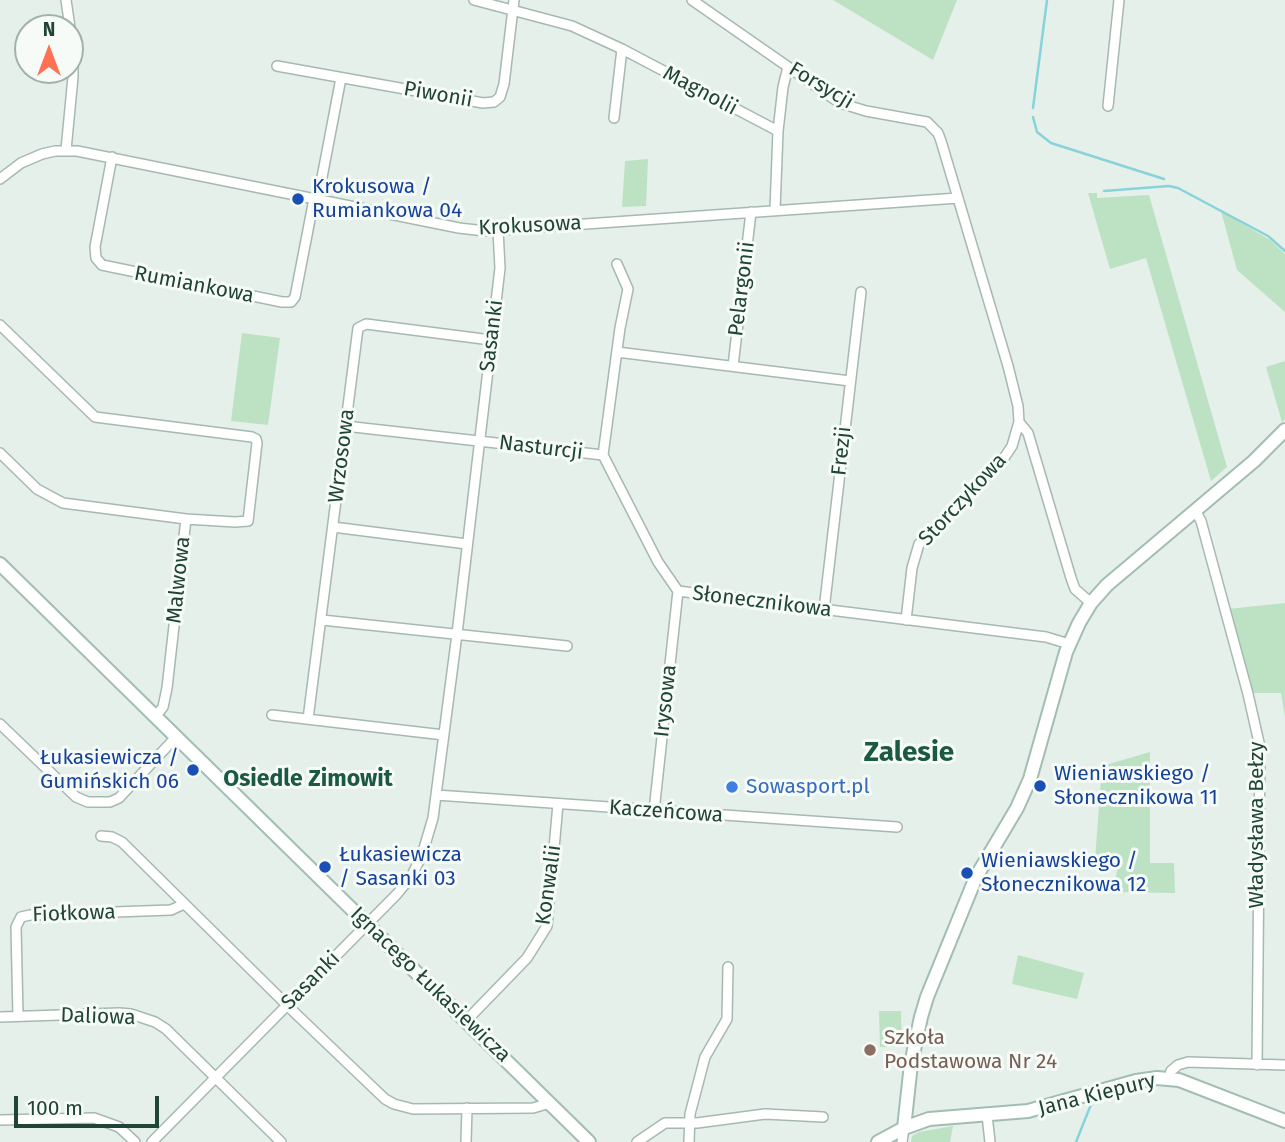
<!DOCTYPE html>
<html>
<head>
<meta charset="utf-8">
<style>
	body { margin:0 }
	#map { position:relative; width:1285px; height:1142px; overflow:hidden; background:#e5f0ea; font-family:"Fira Sans",sans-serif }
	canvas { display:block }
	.north { position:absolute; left:14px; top:14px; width:70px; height:70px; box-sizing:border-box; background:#f6fbf8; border:2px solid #a1b2ab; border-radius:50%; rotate:0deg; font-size:19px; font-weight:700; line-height:28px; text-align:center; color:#214438 }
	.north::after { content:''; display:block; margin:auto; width:24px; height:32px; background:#ff7153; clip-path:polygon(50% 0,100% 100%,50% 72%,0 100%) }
	.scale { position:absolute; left:14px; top:1096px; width:145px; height:32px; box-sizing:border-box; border:4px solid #214438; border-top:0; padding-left:9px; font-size:21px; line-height:24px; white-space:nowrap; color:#214438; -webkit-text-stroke:5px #f6fbf8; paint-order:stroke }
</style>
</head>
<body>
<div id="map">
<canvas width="1285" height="1142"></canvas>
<div class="north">N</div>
<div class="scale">100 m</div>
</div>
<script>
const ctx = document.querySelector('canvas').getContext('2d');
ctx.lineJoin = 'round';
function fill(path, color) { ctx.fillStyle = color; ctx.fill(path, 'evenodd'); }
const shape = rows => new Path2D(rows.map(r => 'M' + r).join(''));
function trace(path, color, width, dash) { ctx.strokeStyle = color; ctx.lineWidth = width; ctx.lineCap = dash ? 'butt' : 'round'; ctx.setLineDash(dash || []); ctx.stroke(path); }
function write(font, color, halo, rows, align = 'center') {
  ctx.font = font + ' "Fira Sans",sans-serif'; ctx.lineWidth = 6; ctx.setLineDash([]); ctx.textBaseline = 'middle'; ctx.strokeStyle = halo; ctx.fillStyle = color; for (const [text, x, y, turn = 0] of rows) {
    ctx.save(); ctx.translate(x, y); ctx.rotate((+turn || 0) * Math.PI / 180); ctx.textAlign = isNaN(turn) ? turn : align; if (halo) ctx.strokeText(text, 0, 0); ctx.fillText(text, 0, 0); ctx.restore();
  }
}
const green = shape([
	[833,0,957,0,933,60],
	[648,159,646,206,622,207,625,161],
	[1088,193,1097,193,1097,198,1149,195,1227,467,1211,481,1146,258,1110,269],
	[1221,211,1270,240,1285,254,1285,312,1237,270],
	[242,333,280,338,268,425,231,421],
	[1285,361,1285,419,1282,422,1266,367],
	[1285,603,1285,717,1281,693,1252,693,1228,609],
	[1150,752,1150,863,1174,863,1175,893,1112,892,1119,863,1095,860,1102,766],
	[1018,955,1084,973,1077,999,1012,984],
	[879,1011,901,1011,902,1047,880,1047],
	[953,1126,950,1142,911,1142,912,1136,919,1132]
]);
const stream = shape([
	[1033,108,1047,0],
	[1033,117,1037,132,1051,143,1164,179],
	[1104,191,1169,186,1178,188,1268,236,1285,251],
	[1076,1142,1092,1102]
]);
const street = shape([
	[474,0,572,26,622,49,778,131],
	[692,0,840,103,866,111,927,122,938,133,941,141,1008,366,1018,406,1019,422,1012,446,1002,461,919,544,912,568,906,620],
	[277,66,483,103,494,102,500,97,504,84,514,0],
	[1108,106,1119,0],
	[614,118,622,49],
	[66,150,73,77,73,48,66,0],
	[112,157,95,247,96,258,102,265,282,302,291,302,295,297,313,204,319,193,341,78],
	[0,179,21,163,42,154,55,151,77,151,459,228,485,231,958,198],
	[775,210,778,131,783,87,788,67],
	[617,264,628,289,620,328,603,455,658,562,678,591,1046,637,1069,644],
	[0,325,95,417,252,437,256,439,257,443,248,521,235,522,186,519],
	[617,352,850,381],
	[733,366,751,212],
	[1019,422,1028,433,1071,578,1075,589,1091,603],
	[345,426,603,455],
	[0,453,37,489,63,503,186,519,167,688,163,707,155,717],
	[1195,510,1201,521,1248,694,1260,747,1257,1065],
	[333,527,467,544],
	[824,610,861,292],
	[322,620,567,646],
	[272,715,444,735],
	[308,719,358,328,366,324,491,340],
	[0,724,76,797,88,802,110,802,119,798,176,737],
	[436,795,897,827],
	[654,811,678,591],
	[101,836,112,837,122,842,294,1012,385,1099,394,1104,413,1109,533,1108,550,1103],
	[18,1016,16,927,21,917,30,915,171,910,184,904],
	[0,1017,119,1013,131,1014,155,1022,166,1029,281,1142],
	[466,1021,527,958,547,926,558,804],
	[1169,1078,1171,1071,1178,1065,1188,1062,1285,1065],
	[987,1115,990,1142],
	[0,1120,94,1118,119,1127,135,1142],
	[152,1142,397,894,411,877,422,855,433,818,457,634,500,268,498,230],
	[466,1142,467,1108],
	[637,1142,665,1123,697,1123,765,1114,823,1117],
	[689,1142,690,1114,705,1057,727,1019,728,967],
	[902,1142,904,1128]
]);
const secondary = shape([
	[0,564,589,1142],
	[904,1128,911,1064,921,1017,927,997,976,877,1017,808,1030,779,1066,652,1079,623,1091,603,1107,585,1254,461,1285,430],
	[878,1142,904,1128,929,1119,1028,1111,1136,1081,1157,1078,1179,1080,1285,1121]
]);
const markers = [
	[298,199,7,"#1a4fb4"],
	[193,770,7,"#1a4fb4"],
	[1040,786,7,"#1a4fb4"],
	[732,787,7,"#3f7fe0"],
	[325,867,7,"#1a4fb4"],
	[967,873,7,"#1a4fb4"],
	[870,1050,7,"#8d6e63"]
];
const streetNames = [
	["Forsycji",821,86,31],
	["Magnolii",700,91,28],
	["Piwonii",438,95,10],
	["Krokusowa",530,226,-3],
	["Rumiankowa",194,285,11],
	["Pelargonii",742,289,-83],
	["Sasanki",492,336,-83],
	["Nasturcji",541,448,7],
	["Frezji",842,451,-84],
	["Wrzosowa",342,456,-83],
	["Storczykowa",963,500,-47],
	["Malwowa",179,580,-84],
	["Słonecznikowa",762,602,7],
	["Irysowa",666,701,-84],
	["Kaczeńcowa",666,812,4],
	["Władysława Bełzy",1257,825,-90],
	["Konwalii",549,885,-82],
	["Fiołkowa",74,914,-2],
	["Sasanki",311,981,-45],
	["Ignacego Łukasiewicza",430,985,44],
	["Daliowa",98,1017,2],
	["Jana Kiepury",1097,1095,-14]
];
const transitNames = [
	["Krokusowa /",312,187],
	["Rumiankowa 04",312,211],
	["Łukasiewicza /",179,758,"right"],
	["Gumińskich 06",179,782,"right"],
	["Wieniawskiego /",1054,774],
	["Słonecznikowa 11",1054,798],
	["Łukasiewicza",339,855],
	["/ Sasanki 03",339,879],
	["Wieniawskiego /",981,861],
	["Słonecznikowa 12",981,885]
];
const shopNames = [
	["Sowasport.pl",746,787]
];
const educationNames = [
	["Szkoła",884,1038],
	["Podstawowa Nr 24",884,1062]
];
const neighbourhoodNames = [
	["Osiedle Zimowit",308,780]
];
const districtNames = [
	["Zalesie",909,753]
];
fill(green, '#bce2c3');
trace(stream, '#88d3da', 2.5);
trace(street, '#a6b9b1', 12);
trace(secondary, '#a2bdb1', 16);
trace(street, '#fff', 9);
trace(secondary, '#fff', 12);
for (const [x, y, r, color] of markers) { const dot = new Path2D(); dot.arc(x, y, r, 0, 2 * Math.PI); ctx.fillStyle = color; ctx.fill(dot); trace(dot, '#f6fbf8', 2.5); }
write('21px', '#214438', '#f6fbf8', streetNames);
write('21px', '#164399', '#f6fbf8', transitNames, 'left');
write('21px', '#366cbe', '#f6fbf8', shopNames, 'left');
write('21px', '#785e54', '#f6fbf8', educationNames, 'left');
write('bold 23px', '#1b5945', '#f6fbf8', neighbourhoodNames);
write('bold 28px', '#1b5945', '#f6fbf8', districtNames);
</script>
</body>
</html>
